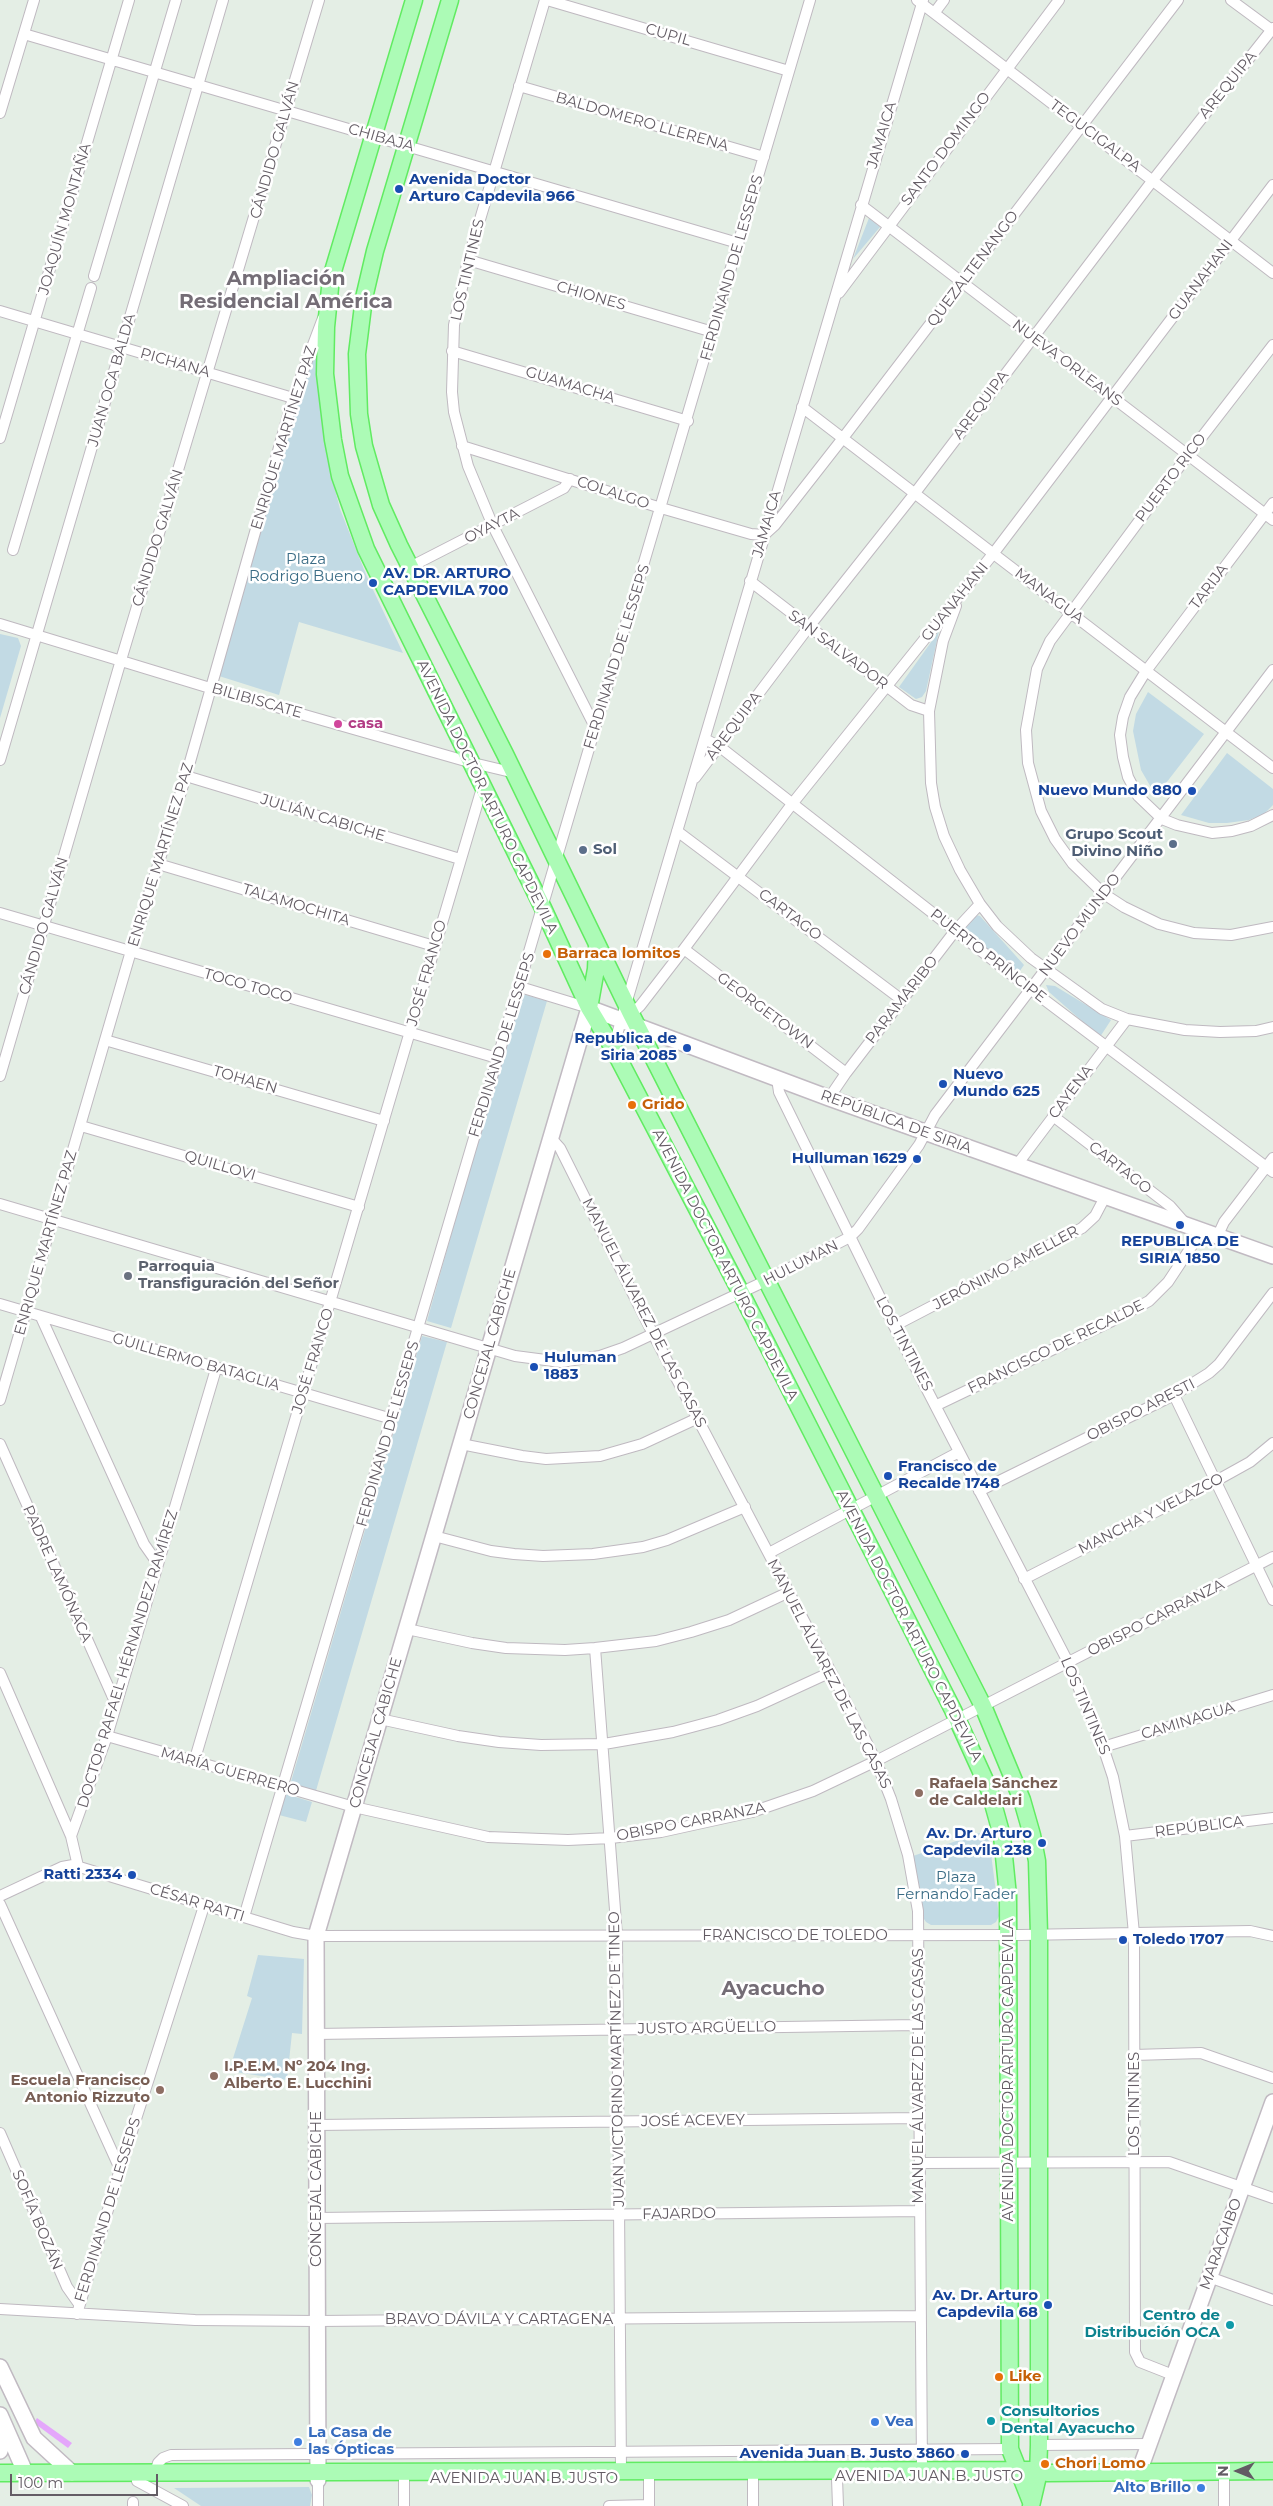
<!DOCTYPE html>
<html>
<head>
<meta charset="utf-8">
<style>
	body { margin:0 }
	#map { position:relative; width:1273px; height:2506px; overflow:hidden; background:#e4eee5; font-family:Montserrat,sans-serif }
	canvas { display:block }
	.north { position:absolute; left:1213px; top:2446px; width:50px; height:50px; -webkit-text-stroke:4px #fff; paint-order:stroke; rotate:270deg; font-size:14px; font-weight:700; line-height:20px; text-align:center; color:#635c64 }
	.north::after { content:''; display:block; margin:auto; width:18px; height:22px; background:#635c64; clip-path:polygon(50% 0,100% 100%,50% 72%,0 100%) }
	.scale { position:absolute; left:10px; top:2474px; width:148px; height:22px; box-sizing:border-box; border:2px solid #635c64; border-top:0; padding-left:6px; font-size:15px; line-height:18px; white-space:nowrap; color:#635c64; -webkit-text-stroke:4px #fff; paint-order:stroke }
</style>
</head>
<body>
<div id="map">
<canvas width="1273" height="2506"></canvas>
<div class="north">N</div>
<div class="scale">100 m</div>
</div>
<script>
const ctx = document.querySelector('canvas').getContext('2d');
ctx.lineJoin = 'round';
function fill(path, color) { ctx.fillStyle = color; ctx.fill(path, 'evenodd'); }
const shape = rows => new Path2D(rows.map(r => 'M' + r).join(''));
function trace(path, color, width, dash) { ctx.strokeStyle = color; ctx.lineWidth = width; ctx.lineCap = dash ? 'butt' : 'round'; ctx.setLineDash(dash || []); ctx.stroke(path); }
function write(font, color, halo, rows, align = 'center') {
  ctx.font = font + ' Montserrat,sans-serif'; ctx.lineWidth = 5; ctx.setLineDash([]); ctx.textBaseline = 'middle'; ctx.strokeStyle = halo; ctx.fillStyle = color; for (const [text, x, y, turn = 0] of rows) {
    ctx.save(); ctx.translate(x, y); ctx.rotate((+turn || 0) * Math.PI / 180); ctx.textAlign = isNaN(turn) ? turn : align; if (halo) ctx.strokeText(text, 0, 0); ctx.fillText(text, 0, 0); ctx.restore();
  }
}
const green = shape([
	[869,218,880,227,853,259],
	[320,332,318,389,327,457,340,509,367,577,403,653,299,622,279,695,219,676,301,385],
	[939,631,926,691,922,697,916,699,899,687],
	[0,634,18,638,21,646,0,718],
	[1148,692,1204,734,1156,796,1141,770,1133,731,1136,714],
	[1227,753,1273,789,1273,805,1264,814,1249,820,1227,823,1209,823,1181,815],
	[976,915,980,916,1024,965,1017,975,962,932],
	[1046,985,1055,986,1111,1020,1100,1037,1049,992],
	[519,993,547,1001,451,1328,427,1321],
	[422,1336,447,1342,315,1794,290,1785],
	[286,1794,312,1802,306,1822,279,1815],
	[988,1830,999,1916,996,1922,991,1925,931,1925,926,1922,922,1916,913,1856],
	[258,1955,304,1959,302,2034,292,2033,287,2080,229,2071,252,1998,247,1996],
	[309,2487,312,2495,310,2506,201,2506,174,2488]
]);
const water = shape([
	[37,2418,72,2443,68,2448,34,2423]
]);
const street = shape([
	[545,0,468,260,454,325,452,392,454,412,468,466,493,526,595,727],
	[547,0,789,71],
	[917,0,1273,273],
	[1231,0,1273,31],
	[935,12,944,0],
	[24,34,738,243],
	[519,86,764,157],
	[0,113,34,0],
	[861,205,1273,520],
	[468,260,713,332],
	[94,276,176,0],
	[839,293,1059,0],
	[0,311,293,398],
	[1273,345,1188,455,1050,641,1037,669,1026,730,1028,763,1041,811,1055,839,1073,864,1104,894,1124,907,1159,924,1194,933,1231,935,1273,927],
	[452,351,688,421],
	[802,407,1273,768],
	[0,438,129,0],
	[462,446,661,508,751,534,764,535,775,525,843,438,1178,0],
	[1273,503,1146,671,1130,697,1123,717,1120,735,1123,757,1128,777,1138,796,1162,819,1177,825,1212,833,1232,831,1251,826,1273,815],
	[13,550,91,288],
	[410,567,564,488,570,479],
	[750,581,911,705,929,711],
	[956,606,943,641,929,711,931,783,935,807,944,836,960,870,980,904,997,926,1031,958,1102,1009,1127,1019,1185,1030,1220,1032,1256,1031,1273,1027],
	[0,624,210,688,469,762,515,773],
	[705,739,720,747,1030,989,1273,1172],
	[0,760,223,0],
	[186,776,460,859],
	[695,778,808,628,915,493,1153,180,1273,28],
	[677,831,902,1000],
	[158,864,434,946],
	[0,913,497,1058],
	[684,949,846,1073],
	[520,987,589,1008],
	[631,1014,640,1006,684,949,792,804,993,554,1273,185],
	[105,1040,384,1121],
	[613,1048,923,0],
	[0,1076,121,660,319,0],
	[777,1078,779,1092,894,1326,1068,1662,1103,1747,1113,1777,1125,1836,1134,1934,1135,2352,1140,2362,1173,2375],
	[829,1098,846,1073,902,1000,955,931,980,904],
	[1053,1116,1170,1206,1184,1222],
	[81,1126,359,1207],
	[551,1138,560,1148,653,1334,831,1672,876,1761,891,1799,908,1855,918,1911,922,2470],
	[1016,1166,1127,1019],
	[0,1204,515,1356,561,1362,600,1356,623,1348,757,1285,850,1237,858,1229,919,1145,935,1115,1273,670],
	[1218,1235,1224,1222,1273,1158],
	[0,1304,392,1419],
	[41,1317,144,1544,158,1564],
	[894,1326,1082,1228,1095,1216,1105,1197],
	[1174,1395,1273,1600],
	[0,1400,131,951,186,776,293,398,323,318],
	[937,1405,1112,1321,1149,1301,1168,1282,1203,1229],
	[0,1444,116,1704],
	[461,1444,522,1456,546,1459,600,1456,642,1444,698,1418],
	[979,1491,1174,1395,1209,1373,1219,1364,1273,1293],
	[434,1536,491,1551,514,1554,543,1556,593,1554,643,1547,667,1540,745,1507],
	[769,1553,959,1452],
	[1024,1579,1214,1482,1250,1462,1273,1443],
	[407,1629,472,1643,506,1648,565,1650,595,1648,656,1641,691,1632,729,1620,789,1592],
	[595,1648,617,1936,621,2471],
	[0,1673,71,1836],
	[380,1719,458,1736,499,1742,541,1745,604,1744,673,1732,718,1720,757,1706,831,1672],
	[107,1736,354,1807,488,1837,568,1840,611,1838,661,1832,752,1812,813,1791,876,1761,1273,1557],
	[1103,1747,1273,1695],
	[194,1762,482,788],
	[1125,1836,1273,1818],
	[78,1866,71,1836,107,1736,216,1369],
	[0,1896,62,1867,73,1865,293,1932,316,1936,1021,1935,1250,1931,1273,1936],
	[0,1904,120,2169],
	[244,1917,810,0],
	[316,2034,918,2025],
	[1134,2055,1201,2053,1273,2078],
	[317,2125,919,2118],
	[0,2133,67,2287,79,2304],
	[920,2163,1169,2162,1273,2198],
	[317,2218,920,2211],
	[1209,2277,1273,2300],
	[0,2309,195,2320,317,2321,921,2316],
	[77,2314,120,2169,204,1906],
	[1039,2445,1148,2444],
	[404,2472,404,2506],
	[155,2473,158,2463,163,2458,171,2455,1010,2449],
	[649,2478,649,2506],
	[837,2478,838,2506],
	[318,2480,318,2506],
	[137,2481,183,2506],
	[133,2506,133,2502],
	[609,2506,649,2505],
	[753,2506,753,2478],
	[1224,2506,1224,2471]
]);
const secondary = shape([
	[0,2367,34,2438,72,2473],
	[0,2415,29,2481],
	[0,2451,5,2427],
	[1139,2472,1273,2102],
	[318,2480,316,1936,589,1008,829,1098,1273,1256]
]);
const primary = shape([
	[414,0,331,278,326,327,325,374,333,440,340,476,366,549,543,908,589,1008,613,1048,741,1293,953,1710,989,1789,1002,1836,1008,1896,1010,2449,1031,2502],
	[450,0,375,251,364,298,357,354,359,414,364,446,381,505,399,545,505,754,631,1014,983,1706,1022,1800,1032,1835,1037,1861,1039,1934,1039,2445,1038,2476,1031,2506],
	[589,1008,596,969,597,946],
	[0,2473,1017,2470,1038,2470,1047,2473,1273,2471]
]);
const markers = [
	[399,189,5,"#1a4fb4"],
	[373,583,5,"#1a4fb4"],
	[338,724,5,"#d1479c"],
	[1192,791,5,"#1a4fb4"],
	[1173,844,5,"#5c6f8a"],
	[583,850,5,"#5c6f8a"],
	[547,954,5,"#e8710a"],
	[687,1048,5,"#1a4fb4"],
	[943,1084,5,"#1a4fb4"],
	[632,1105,5,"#e8710a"],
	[917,1159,5,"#1a4fb4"],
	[1180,1225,5,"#1a4fb4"],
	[128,1276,5,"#6b7280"],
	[534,1367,5,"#1a4fb4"],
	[888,1476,5,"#1a4fb4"],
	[919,1793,5,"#8d6e63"],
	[1042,1843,5,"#1a4fb4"],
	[132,1875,5,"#1a4fb4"],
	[1123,1940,5,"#1a4fb4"],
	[214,2076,5,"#8d6e63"],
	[160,2090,5,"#8d6e63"],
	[1048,2305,5,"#1a4fb4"],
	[1230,2325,5,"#0f9aa8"],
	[999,2377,5,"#e8710a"],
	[991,2421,5,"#0f9aa8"],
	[875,2422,5,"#3f7fe0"],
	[298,2442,5,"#3f7fe0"],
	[965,2454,5,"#1a4fb4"],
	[1045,2464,5,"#e8710a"],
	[1201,2488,5,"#3f7fe0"]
];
const streetNames = [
	["CUPIL",668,35,16],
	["AREQUIPA",1228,85,-51],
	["BALDOMERO LLERENA",642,122,16],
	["JAMAICA",882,135,-73],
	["TEGUCIGALPA",1095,136,37],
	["CHIBAJA",381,138,16],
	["SANTO DOMINGO",946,149,-53],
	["CÁNDIDO GALVÁN",275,150,-74],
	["JOAQUÍN MONTAÑA",65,219,-74],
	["FERDINAND DE LESSEPS",732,268,-74],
	["QUEZALTENANGO",973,269,-53],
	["LOS TINTINES",468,270,-77],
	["GUANAHANI",1201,280,-53],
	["CHIONES",591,296,16],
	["PICHANA",175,363,16],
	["NUEVA ORLEANS",1067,363,37],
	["JUAN OCA BALDA",112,380,-74],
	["GUAMACHA",570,385,17],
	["AREQUIPA",981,405,-53],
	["ENRIQUE MARTÍNEZ PAZ",284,438,-73],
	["PUERTO RICO",1171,478,-53],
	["COLALGO",613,493,18],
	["JAMAICA",767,524,-74],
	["OYAYTA",492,526,-27],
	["CÁNDIDO GALVÁN",158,538,-73],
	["TARIJA",1209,587,-53],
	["MANAGUA",1049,596,37],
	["GUANAHANI",955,602,-51],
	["SAN SALVADOR",838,650,37],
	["FERDINAND DE LESSEPS",617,657,-73],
	["BILIBISCATE",257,701,16],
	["AREQUIPA",734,726,-53],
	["AVENIDA DOCTOR ARTURO CAPDEVILA",487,797,64],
	["JULIÁN CABICHE",323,818,17],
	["ENRIQUE MARTÍNEZ PAZ",161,855,-73],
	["TALAMOCHITA",296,905,17],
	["CARTAGO",790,915,37],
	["NUEVO MUNDO",1080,925,-53],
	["CÁNDIDO GALVÁN",44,926,-74],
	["PUERTO PRÍNCIPE",988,956,38],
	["JOSÉ FRANCO",427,973,-74],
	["TOCO TOCO",248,986,16],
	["PARAMARIBO",902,1000,-52],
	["GEORGETOWN",765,1011,37],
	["FERDINAND DE LESSEPS",502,1045,-73],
	["TOHAEN",245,1080,16],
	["CAYENA",1071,1092,-53],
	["REPÚBLICA DE SIRIA",896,1122,20],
	["QUILLOVI",220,1166,16],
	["CARTAGO",1120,1168,38],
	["ENRIQUE MARTÍNEZ PAZ",46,1243,-74],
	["HULUMAN",801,1263,-27],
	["AVENIDA DOCTOR ARTURO CAPDEVILA",725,1265,63],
	["JERÓNIMO AMELLER",1006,1268,-28],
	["MANUEL ÁLVAREZ DE LAS CASAS",644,1313,63],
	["CONCEJAL CABICHE",490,1344,-74],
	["LOS TINTINES",904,1344,62],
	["FRANCISCO DE RECALDE",1056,1347,-26],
	["JOSÉ FRANCO",313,1361,-73],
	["GUILLERMO BATAGLIA",196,1362,16],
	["OBISPO ARESTI",1141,1410,-27],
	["FERDINAND DE LESSEPS",388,1434,-74],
	["MANCHA Y VELAZCO",1151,1514,-27],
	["PADRE LAMÓNACA",57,1574,66],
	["OBISPO CARRANZA",1156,1618,-27],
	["AVENIDA DOCTOR ARTURO CAPDEVILA",909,1626,63],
	["DOCTOR RAFAEL HÉRNANDEZ RAMÍREZ",128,1659,-73],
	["MANUEL ÁLVAREZ DE LAS CASAS",829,1674,63],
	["LOS TINTINES",1085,1706,67],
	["CAMINAGUA",1188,1721,-17],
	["CONCEJAL CABICHE",376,1733,-74],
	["MARÍA GUERRERO",230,1772,16],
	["OBISPO CARRANZA",691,1822,-11],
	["REPÚBLICA",1199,1827,-7],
	["CÉSAR RATTI",197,1903,17],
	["FRANCISCO DE TOLEDO",795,1936],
	["JUSTO ARGÜELLO",707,2028,-1],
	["JUAN VICTORINO MARTÍNEZ DE TINEO",617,2059,-91],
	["AVENIDA DOCTOR ARTURO CAPDEVILA",1009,2070,-90],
	["MANUEL ÁLVAREZ DE LAS CASAS",919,2076,-90],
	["LOS TINTINES",1135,2104,-90],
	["JOSÉ ACEVEY",693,2121,-1],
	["CONCEJAL CABICHE",317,2189,-90],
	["FERDINAND DE LESSEPS",108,2210,-73],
	["FAJARDO",679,2214,-1],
	["SOFÍA BOZÁN",37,2220,67],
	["MARACAIBO",1221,2244,-70],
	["BRAVO DÁVILA Y CARTAGENA",499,2320],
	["AVENIDA JUAN B. JUSTO",929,2477],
	["AVENIDA JUAN B. JUSTO",524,2479]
];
const transitNames = [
	["Avenida Doctor",409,180,"left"],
	["Arturo Capdevila 966",409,197,"left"],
	["AV. DR. ARTURO",383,574,"left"],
	["CAPDEVILA 700",383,591,"left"],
	["Nuevo Mundo 880",1182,791],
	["Republica de",677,1039],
	["Siria 2085",677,1056],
	["Nuevo",953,1075,"left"],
	["Mundo 625",953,1092,"left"],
	["Hulluman 1629",907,1159],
	["REPUBLICA DE",1180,1242,"center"],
	["SIRIA 1850",1180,1259,"center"],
	["Huluman",544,1358,"left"],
	["1883",544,1375,"left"],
	["Francisco de",898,1467,"left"],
	["Recalde 1748",898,1484,"left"],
	["Av. Dr. Arturo",1032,1834],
	["Capdevila 238",1032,1851],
	["Ratti 2334",122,1875],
	["Toledo 1707",1133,1940,"left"],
	["Av. Dr. Arturo",1038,2296],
	["Capdevila 68",1038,2313],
	["Avenida Juan B. Justo 3860",955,2454]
];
const parkNames = [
	["Plaza",306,560],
	["Rodrigo Bueno",306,577],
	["Plaza",956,1878],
	["Fernando Fader",956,1895]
];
const hotelNames = [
	["casa",348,724]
];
const serviceNames = [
	["Grupo Scout",1163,835],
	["Divino Niño",1163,852],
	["Sol",593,850,"left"]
];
const foodNames = [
	["Barraca lomitos",557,954],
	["Grido",642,1105],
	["Like",1009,2377],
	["Chori Lomo",1055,2464]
];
const worshipNames = [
	["Parroquia",138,1267],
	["Transfiguración del Señor",138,1284]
];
const educationNames = [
	["Rafaela Sánchez",929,1784],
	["de Caldelari",929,1801],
	["I.P.E.M. Nº 204 Ing.",224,2067],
	["Alberto E. Lucchini",224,2084],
	["Escuela Francisco",150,2081,"right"],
	["Antonio Rizzuto",150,2098,"right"]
];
const cultureNames = [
	["Centro de",1220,2316],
	["Distribución OCA",1220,2333],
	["Consultorios",1001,2412,"left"],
	["Dental Ayacucho",1001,2429,"left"]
];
const shopNames = [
	["Vea",885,2422],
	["La Casa de",308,2433],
	["las Ópticas",308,2450],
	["Alto Brillo",1191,2488,"right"]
];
const districtNames = [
	["Ampliación",286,279],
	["Residencial América",286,302],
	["Ayacucho",773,1989]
];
fill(green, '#c2dae4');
fill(water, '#e4a7fb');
trace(street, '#bfb9c0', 12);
trace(secondary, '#c1bac2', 18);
trace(primary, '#61eb62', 19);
trace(street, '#fff', 10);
trace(secondary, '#fff', 15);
trace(primary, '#acfbb6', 16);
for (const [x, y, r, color] of markers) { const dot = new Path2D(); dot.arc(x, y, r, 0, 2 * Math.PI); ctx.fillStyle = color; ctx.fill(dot); trace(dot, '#fff', 2); }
write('15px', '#635c64', '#fff', streetNames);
write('bold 15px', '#164399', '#fff', transitNames, 'right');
write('15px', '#3a6c85', '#fff', parkNames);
write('bold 15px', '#b23c85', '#fff', hotelNames, 'left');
write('bold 15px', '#4e5e75', '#fff', serviceNames, 'right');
write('bold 15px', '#c56008', '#fff', foodNames, 'left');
write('bold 15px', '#5b616d', '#fff', worshipNames, 'left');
write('bold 15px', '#785e54', '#fff', educationNames, 'left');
write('bold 15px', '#0d838f', '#fff', cultureNames, 'right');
write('bold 15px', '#366cbe', '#fff', shopNames, 'left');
write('bold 20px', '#746d76', '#fff', districtNames);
</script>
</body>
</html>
